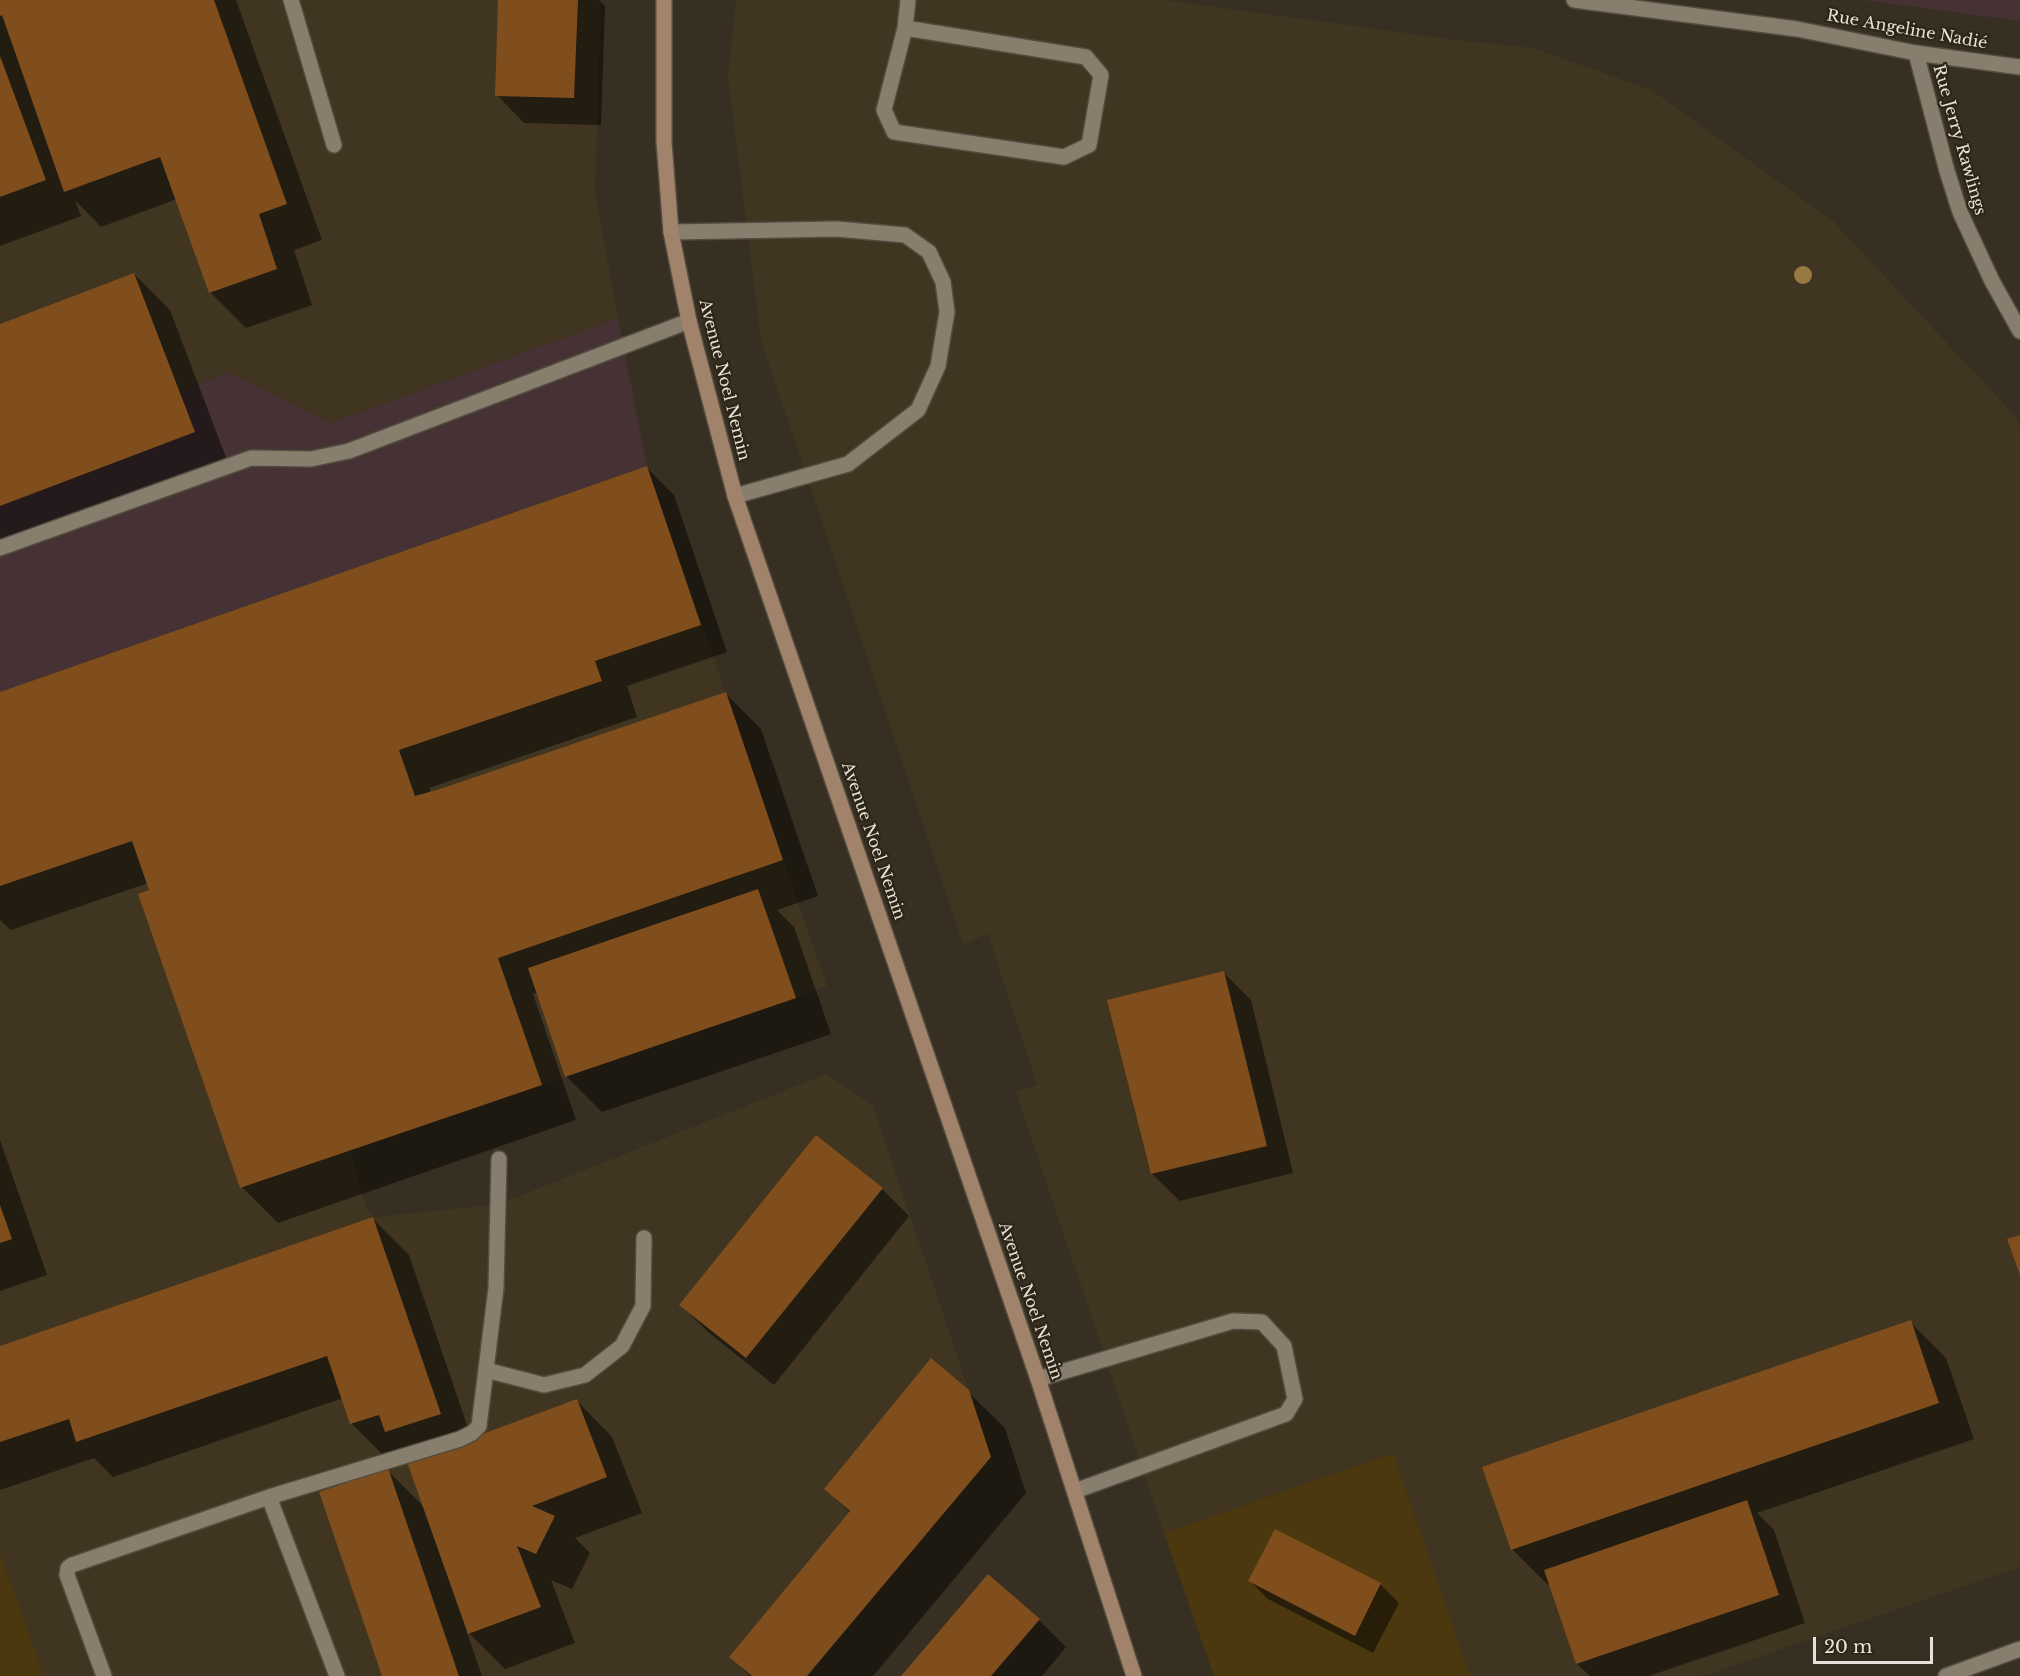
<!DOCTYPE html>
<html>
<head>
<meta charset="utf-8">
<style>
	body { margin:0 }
	#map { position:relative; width:2020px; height:1676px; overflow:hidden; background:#372f21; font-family:"Libre Baskerville",serif }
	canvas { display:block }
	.scale { position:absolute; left:1813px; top:1637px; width:120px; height:27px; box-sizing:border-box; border:3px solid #e7e2d9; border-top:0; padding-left:8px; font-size:18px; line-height:21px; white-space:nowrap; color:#e7e2d9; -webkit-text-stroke:4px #2d2617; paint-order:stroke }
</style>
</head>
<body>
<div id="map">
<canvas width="2020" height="1676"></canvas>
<div class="scale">20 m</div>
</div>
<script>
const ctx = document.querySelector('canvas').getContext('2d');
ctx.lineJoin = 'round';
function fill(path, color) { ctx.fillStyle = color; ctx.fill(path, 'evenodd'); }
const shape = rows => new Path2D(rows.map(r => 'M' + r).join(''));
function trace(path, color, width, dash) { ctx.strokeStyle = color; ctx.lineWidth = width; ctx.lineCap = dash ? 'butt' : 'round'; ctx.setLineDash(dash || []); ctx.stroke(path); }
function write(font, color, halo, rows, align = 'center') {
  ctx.font = font + ' "Libre Baskerville",serif'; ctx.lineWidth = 4.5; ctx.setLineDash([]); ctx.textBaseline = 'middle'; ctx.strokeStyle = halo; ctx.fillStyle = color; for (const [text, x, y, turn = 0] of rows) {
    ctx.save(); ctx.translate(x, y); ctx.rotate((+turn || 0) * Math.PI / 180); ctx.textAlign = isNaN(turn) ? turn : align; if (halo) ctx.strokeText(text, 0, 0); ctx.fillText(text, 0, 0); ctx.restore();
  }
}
const commercial = shape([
	[1864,0,2020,0,2020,21,1863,0],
	[134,273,180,392,228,372,331,423,618,318,647,466,0,692,0,324]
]);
const built = shape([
	[0,0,601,0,595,192,618,318,331,423,228,372,180,392,134,273,0,324],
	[736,0,1165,0,1457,40,1533,48,1652,90,1834,222,2015,416,2020,427,2020,1567,1703,1676,1470,1676,1392,1453,1164,1533,1016,1092,1037,1085,988,934,963,944,761,340,728,75],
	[647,466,827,986,351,1150,366,1207,374,1217,499,1204,826,1074,873,1105,991,1457,807,1676,0,1676,0,692]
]);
const green = shape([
	[1393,1453,1470,1676,1214,1676,1164,1533],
	[0,1554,44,1676,0,1676]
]);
const shadow = shape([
	[0,0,236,0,322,240,294,250,312,305,246,328,210,292,177,199,101,227,75,200,81,216,0,246],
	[500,0,599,0,605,6,601,125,524,123,497,95],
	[134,274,170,310,230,468,0,555,0,325],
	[647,468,674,495,727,652,627,686,637,717,429,788,431,793,725,693,761,729,818,896,777,910,794,927,831,1034,602,1112,566,1076,538,992,533,994,576,1120,278,1223,242,1187,148,883,11,930,0,920,0,693],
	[1223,972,1251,1000,1293,1173,1180,1201,1152,1174,1109,1001],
	[0,1140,47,1275,0,1291],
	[882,1189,909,1216,774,1385,708,1332,681,1305],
	[373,1219,409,1255,472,1440,577,1401,612,1437,642,1513,575,1538,590,1553,572,1589,551,1580,575,1643,505,1669,466,1630,482,1676,384,1676,387,1470,425,1508,409,1463,387,1459,352,1424,343,1398,113,1477,94,1458,0,1490,0,1348],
	[1910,1322,1946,1358,1974,1439,1757,1513,1774,1530,1805,1623,1649,1676,1590,1676,1577,1664,1550,1584,1548,1585,1512,1549],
	[968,1392,1005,1428,1026,1493,873,1676,750,1676,731,1657,850,1513,826,1489],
	[1250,1581,1380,1584,1399,1603,1373,1653,1268,1599],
	[1039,1620,1066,1647,1042,1676,903,1676]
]);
const building = shape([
	[0,0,214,0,287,204,259,214,277,269,209,293,160,157,64,192,2,15,0,16],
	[498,0,578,0,574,98,495,96],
	[0,56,46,180,0,197],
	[134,273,195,432,0,506,0,324],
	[647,466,701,625,595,661,602,681,399,750,415,796,440,789,726,692,783,860,498,958,542,1085,240,1188,138,894,149,890,132,841,0,886,0,692],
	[758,889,796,998,565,1077,528,968],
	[1224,971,1267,1146,1151,1174,1107,1000],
	[816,1135,883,1188,746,1358,679,1305],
	[0,1205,12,1239,0,1243],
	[373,1217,441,1414,385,1432,379,1415,350,1424,327,1356,76,1442,69,1419,0,1442,0,1346],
	[2020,1235,2020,1275,2007,1239],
	[1911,1320,1939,1403,1511,1550,1482,1467],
	[931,1358,969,1390,991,1457,807,1676,752,1676,729,1657,850,1511,824,1489],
	[577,1399,607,1477,532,1506,555,1516,536,1554,517,1546,541,1607,468,1634,407,1462],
	[388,1468,459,1676,382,1676,319,1492],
	[1747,1500,1779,1595,1576,1664,1544,1570],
	[1275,1529,1381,1583,1355,1636,1248,1581],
	[988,1574,1040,1619,991,1676,901,1676]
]);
const lane = shape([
	[291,0,334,145],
	[905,28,1086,57,1101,75,1089,145,1064,157,894,132,884,110,905,28],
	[905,28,908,0],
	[1916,53,1947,171,1960,212,1992,281,2020,331],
	[671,232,837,229,905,235,929,252,943,282,947,312,938,366,918,410,848,464,735,496],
	[0,548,251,458,311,459,349,451,689,321],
	[486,1370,544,1385,585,1375,622,1346,643,1306,644,1238],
	[1038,1379,1233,1321,1262,1322,1284,1346,1295,1399,1286,1414,1075,1491],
	[269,1497,337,1676],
	[104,1676,67,1575,68,1568,72,1565,269,1497,460,1439,472,1433,479,1426,496,1288,499,1159],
	[1946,1676,2020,1649]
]);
const street = shape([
	[1574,0,1797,29,1916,53,2020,67]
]);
const secondary = shape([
	[664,0,664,142,671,232,689,321,735,496,1038,1379,1134,1676]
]);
const trees = [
	[1803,275]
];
const streetNames = [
	["Rue Angeline Nadié",1907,30,10],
	["Rue Jerry Rawlings",1959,140,74],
	["Avenue Noel Nemin",724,380,76],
	["Avenue Noel Nemin",873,841,71],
	["Avenue Noel Nemin",1030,1301,71]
];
fill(commercial, '#463234');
fill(built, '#403520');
fill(green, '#4b380f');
fill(shadow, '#0007');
fill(building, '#7f4e1c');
trace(lane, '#524c3f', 18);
trace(street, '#524c3f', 18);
trace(secondary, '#524c3f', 18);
trace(lane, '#877e6d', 15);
trace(street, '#877e6d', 15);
trace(secondary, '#a1836c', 15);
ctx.fillStyle = '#967a41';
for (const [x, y] of trees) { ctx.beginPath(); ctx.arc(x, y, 9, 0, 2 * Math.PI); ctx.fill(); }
write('16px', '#e7e2d9', '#2d2617', streetNames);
</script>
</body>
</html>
